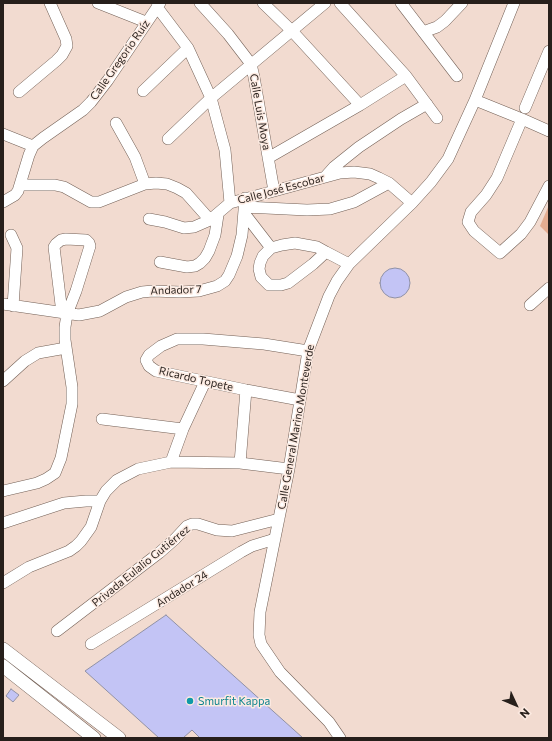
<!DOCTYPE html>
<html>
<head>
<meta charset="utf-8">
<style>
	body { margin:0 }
	#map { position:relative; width:552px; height:741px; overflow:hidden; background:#f2dbd0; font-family:Commissioner,sans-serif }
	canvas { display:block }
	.frame { position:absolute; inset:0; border:4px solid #271f1b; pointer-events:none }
	.north { position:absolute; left:496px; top:685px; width:40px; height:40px; -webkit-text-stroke:3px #fceae1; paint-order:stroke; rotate:134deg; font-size:11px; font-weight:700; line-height:16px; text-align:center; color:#271f1b }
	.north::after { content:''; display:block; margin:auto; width:14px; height:18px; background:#271f1b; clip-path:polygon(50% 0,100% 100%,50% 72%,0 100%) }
</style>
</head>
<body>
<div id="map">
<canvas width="552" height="741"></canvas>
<div class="frame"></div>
<div class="north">N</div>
</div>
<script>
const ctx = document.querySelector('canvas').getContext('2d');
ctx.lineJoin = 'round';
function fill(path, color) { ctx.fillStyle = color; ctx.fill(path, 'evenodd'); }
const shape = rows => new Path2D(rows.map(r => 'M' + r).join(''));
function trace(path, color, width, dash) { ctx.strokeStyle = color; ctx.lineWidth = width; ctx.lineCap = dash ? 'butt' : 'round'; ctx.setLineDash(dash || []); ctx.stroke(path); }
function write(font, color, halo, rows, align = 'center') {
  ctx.font = font + ' Commissioner,sans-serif'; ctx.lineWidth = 3; ctx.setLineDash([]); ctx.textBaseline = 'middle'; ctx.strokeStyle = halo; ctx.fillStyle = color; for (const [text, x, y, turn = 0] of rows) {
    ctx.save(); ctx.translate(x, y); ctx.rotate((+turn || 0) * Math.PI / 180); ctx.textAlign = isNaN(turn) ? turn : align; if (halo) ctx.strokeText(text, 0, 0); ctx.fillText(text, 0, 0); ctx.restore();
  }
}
const green = shape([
	[549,205,549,235,540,226]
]);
const building = shape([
	'380 283a15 15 0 1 1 30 0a15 15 0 1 1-30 0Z',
	[166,615,303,738,200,738,192,730,183,738,159,738,85,671,166,615],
	[11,689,19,695,13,702,6,696,11,689]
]);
const minor = shape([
	[98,3,146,22],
	[200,3,228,34,251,64,254,77,274,191],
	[263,3,292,31,360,105],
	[340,3,406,76,437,118],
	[401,3,457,76],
	[157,7,188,48,211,98,225,150,230,203],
	[423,32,437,27,445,21,462,3],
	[143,91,188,48],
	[19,92,56,61,62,55,67,46,66,39,50,3],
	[475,100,522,119,549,131],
	[525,108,549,51],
	[522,119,497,178,486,195,471,212,468,222,474,231,500,253,521,234,530,222,549,186],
	[116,123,135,157,145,184],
	[3,134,33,146],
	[168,139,211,98,325,3],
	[268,158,360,105,406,76],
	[326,176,334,167,359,147,401,119,427,104],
	[20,185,55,185,64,187,91,202,99,202,145,184,156,183,167,184,177,188,186,193,210,220],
	[3,202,15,195,18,191,29,155,33,146,43,138,83,110,91,102,108,80,160,3],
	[245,207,307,210,330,209,354,202,389,183],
	[244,213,271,248],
	[149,219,165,222,184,228,194,227,210,220,230,203,340,173,354,172,370,174,379,178,389,183,412,203],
	[11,235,17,248,13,306],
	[326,252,313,264,288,283,281,285,269,285,261,277,259,269,260,263,263,256,271,248,282,245,295,243,317,247,326,252,349,264],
	[160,262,187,267,195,266,200,263,205,258,209,251,215,235,218,215],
	[3,304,79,315,100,311,126,297,142,292,153,291,180,292,199,291,217,286,225,281,229,275,237,256,242,235,245,198],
	[530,305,549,288],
	[3,381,25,361,38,353,66,348],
	[300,400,246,390,156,371,149,366,146,360,149,355,161,346,177,339,203,339,264,344,308,351],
	[102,419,183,429],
	[171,462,183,429,205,382],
	[240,463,246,390],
	[3,491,37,483,46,479,55,473,61,458,72,404,72,387,65,340,65,327,67,314,76,291,90,246,89,243,86,240,66,239,61,240,56,244,54,247,62,313],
	[3,523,64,503,86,501,100,501],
	[3,583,29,567,69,551,76,546,81,541,91,527,100,501,106,491,117,480,138,469,171,462,240,463,289,469],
	[57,631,159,553,175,539,187,526,192,524,198,524,217,530,232,531,279,519],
	[91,644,241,552,252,546,275,539],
	[340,738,329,722,280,672,261,644,259,635,260,612,289,469,308,351,329,296,337,281,349,264,412,203,431,182,448,159,475,100,514,3]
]);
const major = shape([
	[3,649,119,738],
	[3,666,94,738]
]);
const markers = [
	[190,701,4,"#0f9aa8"]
];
const streetNames = [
	["Calle Gregorio Ruíz",120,60,-55],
	["Calle Luis Moya",260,112,80],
	["Calle José Escobar",281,189,-15],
	["Andador 7",176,290,-2],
	["Ricardo Topete",196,379,13],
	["Calle General Marino Monteverde",296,427,-80],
	["Privada Eulalio Gutiérrez",141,566,-39],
	["Andador 24",182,589,-32]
];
const cultureNames = [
	["Smurfit Kappa",198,701]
];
fill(green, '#e5ad91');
fill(building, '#c3c4f5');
trace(building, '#9091a5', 1);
trace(minor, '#736056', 12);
trace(major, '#736056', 14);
trace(minor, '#fff', 11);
trace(major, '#fff', 13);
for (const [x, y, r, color] of markers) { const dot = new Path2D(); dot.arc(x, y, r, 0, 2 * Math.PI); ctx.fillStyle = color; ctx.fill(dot); trace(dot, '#fceae1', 1.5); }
write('11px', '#271f1b', '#fceae1', streetNames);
write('11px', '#0d838f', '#fceae1', cultureNames, 'left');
</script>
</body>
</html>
